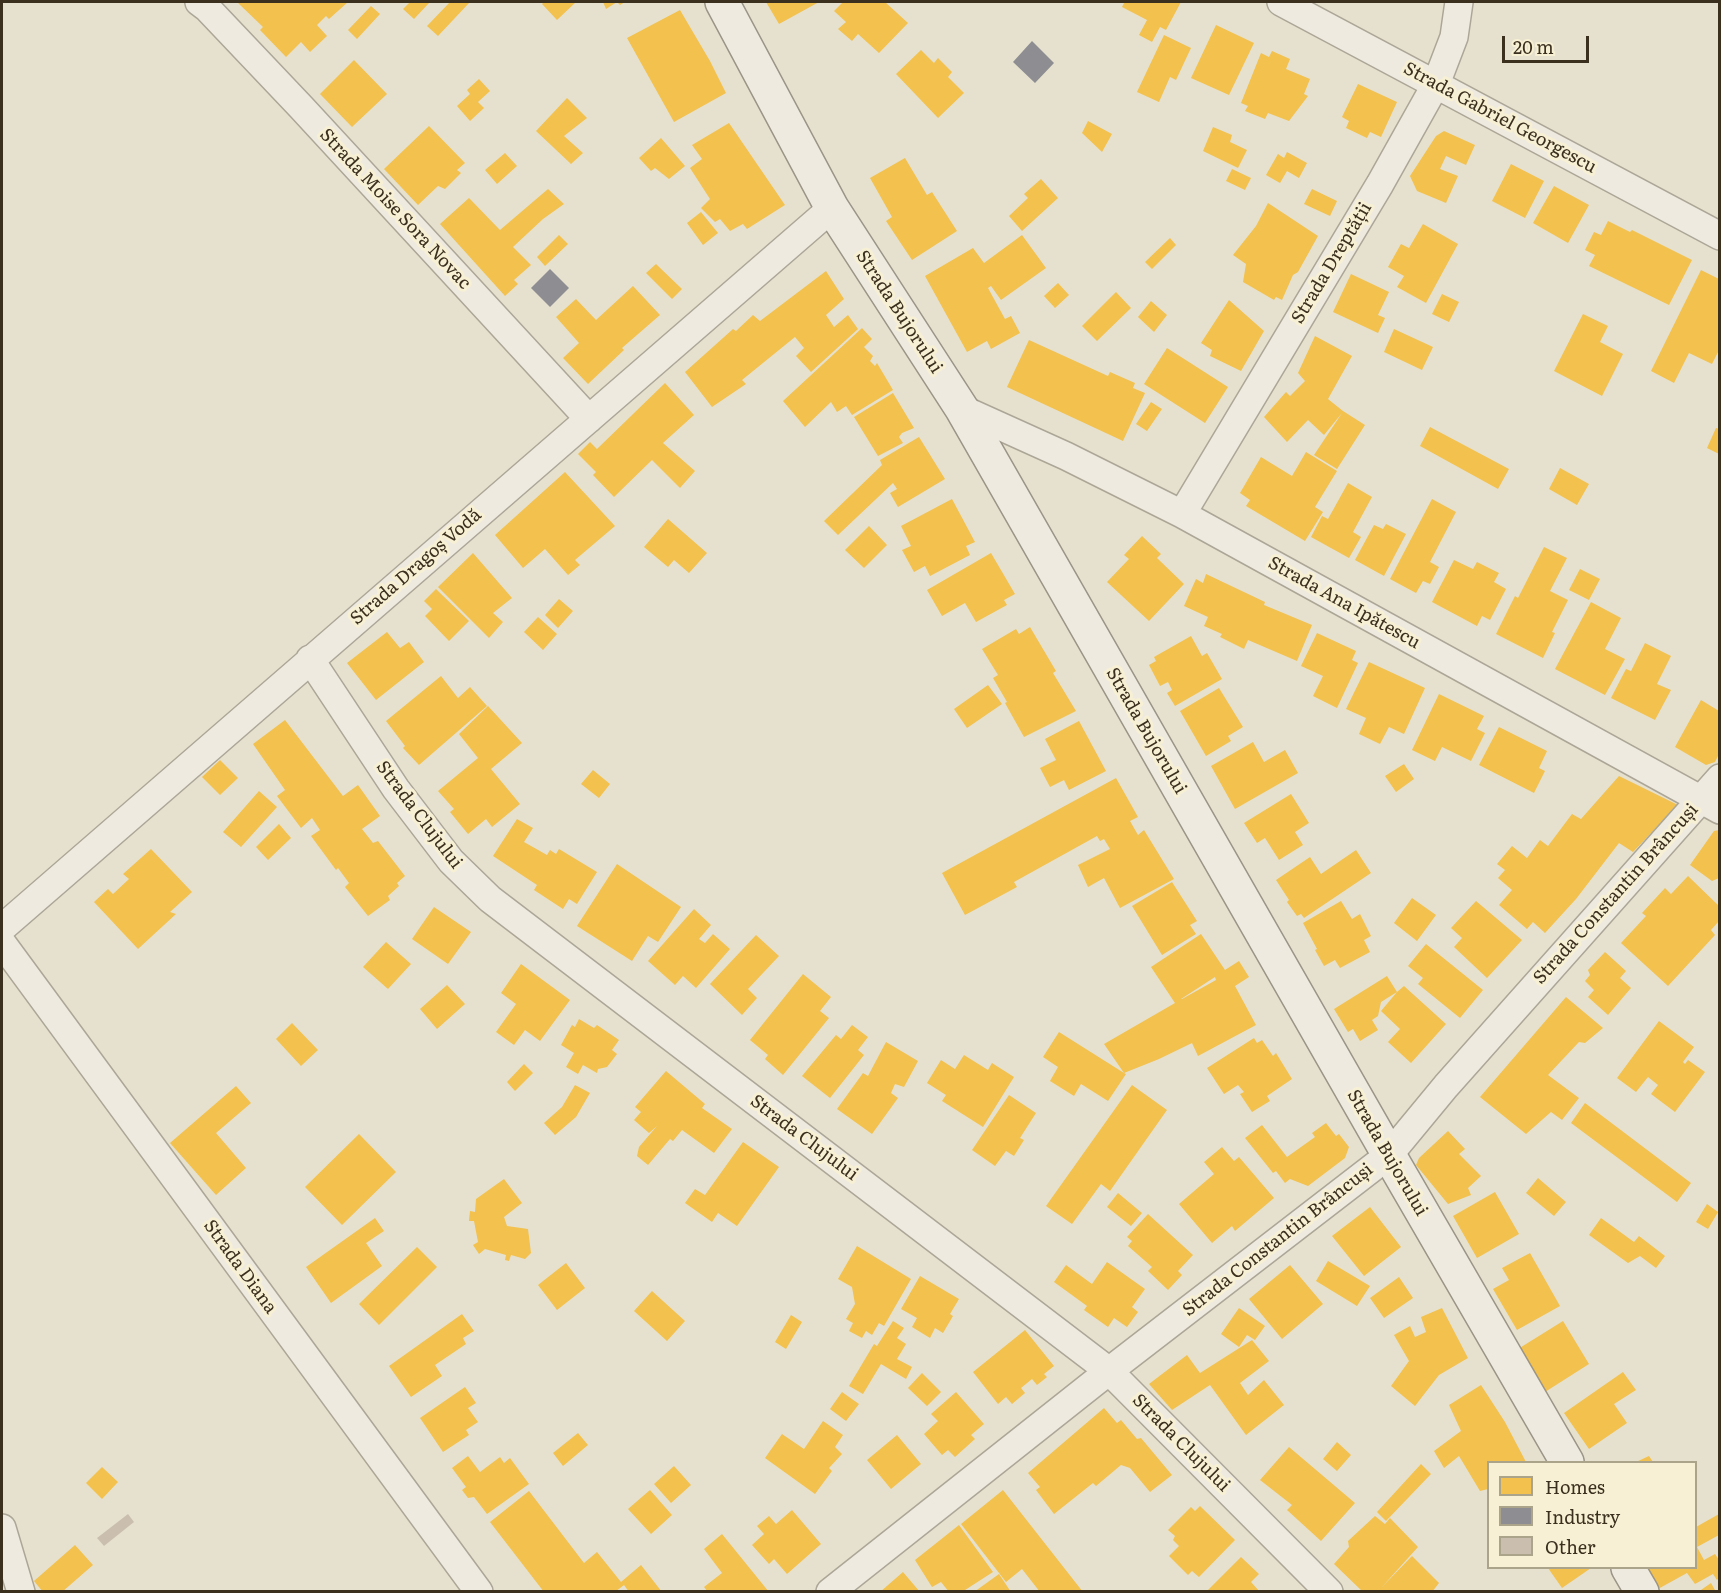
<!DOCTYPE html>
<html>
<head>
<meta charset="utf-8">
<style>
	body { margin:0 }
	#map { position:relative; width:1721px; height:1593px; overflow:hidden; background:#e6e1ce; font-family:Literata,serif }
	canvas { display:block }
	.frame { position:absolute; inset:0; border:3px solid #3b2f1e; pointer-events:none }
	.legend { position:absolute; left:1487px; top:1461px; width:210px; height:108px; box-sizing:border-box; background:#f7f0d4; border:2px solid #aca38b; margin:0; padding:8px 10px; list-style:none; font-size:18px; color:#3b2f1e }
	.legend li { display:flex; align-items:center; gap:12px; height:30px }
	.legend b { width:30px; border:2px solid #aca38b }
	.scale { position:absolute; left:1502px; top:36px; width:87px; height:27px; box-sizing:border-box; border:3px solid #3b2f1e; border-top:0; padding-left:8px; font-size:18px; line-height:21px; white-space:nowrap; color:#3b2f1e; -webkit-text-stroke:4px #f7f0d4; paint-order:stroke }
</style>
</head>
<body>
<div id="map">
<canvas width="1721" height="1593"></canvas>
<div class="frame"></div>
<ul class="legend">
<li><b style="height:16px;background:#f2c14e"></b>Homes</li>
<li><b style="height:16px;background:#8d8d92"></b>Industry</li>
<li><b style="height:16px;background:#cabfaf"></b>Other</li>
</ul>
<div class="scale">20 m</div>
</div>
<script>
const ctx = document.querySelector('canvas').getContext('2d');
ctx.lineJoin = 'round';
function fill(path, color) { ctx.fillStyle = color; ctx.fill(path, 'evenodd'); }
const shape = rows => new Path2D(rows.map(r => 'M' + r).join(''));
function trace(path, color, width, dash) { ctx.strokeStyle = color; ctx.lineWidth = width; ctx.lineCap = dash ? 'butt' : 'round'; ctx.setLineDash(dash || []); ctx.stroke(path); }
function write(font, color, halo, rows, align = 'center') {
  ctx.font = font + ' Literata,serif'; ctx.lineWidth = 6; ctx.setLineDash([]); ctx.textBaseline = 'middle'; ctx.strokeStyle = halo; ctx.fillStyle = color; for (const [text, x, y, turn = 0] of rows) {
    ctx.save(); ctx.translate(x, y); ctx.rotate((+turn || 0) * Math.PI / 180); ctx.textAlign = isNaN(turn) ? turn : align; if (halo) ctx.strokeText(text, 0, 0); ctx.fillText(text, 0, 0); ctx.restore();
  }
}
const homes = shape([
	[237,2,348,2,329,19,326,16,317,25,327,36,310,52,301,42,286,57,260,30,263,27],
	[410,2,430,2,414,19,403,9],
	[450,2,470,2,438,36,427,26],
	[544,2,576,2,557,20,542,4],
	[603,2,625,2,620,5,617,2,606,9],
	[766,2,819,2,779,24],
	[843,2,885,2,908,23,879,53,858,34,852,41,838,29,846,22,834,11],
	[1120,2,1181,2,1166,30,1160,27,1152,42,1139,35,1147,20,1122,7,1124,3],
	[371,6,380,14,357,39,348,30],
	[680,10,710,61,726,93,674,122,627,38],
	[1216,25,1254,43,1229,95,1191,78],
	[1164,35,1191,48,1176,80,1170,77,1159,102,1137,92],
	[921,50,934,63,938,58,952,72,948,77,964,93,938,118,896,74],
	[1272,51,1290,59,1286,69,1310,79,1304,94,1308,96,1289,121,1268,113,1265,119,1245,111,1248,106,1241,103,1261,53,1269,57],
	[354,60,387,94,352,127,320,94],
	[479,79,490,91,478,102,484,108,470,121,457,106,470,94,467,90],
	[1358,84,1397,102,1381,137,1370,132,1367,138,1346,128,1349,121,1342,117],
	[567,98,587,118,564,136,583,153,571,164,536,131],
	[1088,121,1112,134,1102,152,1082,133],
	[729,123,785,205,747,229,743,224,730,231,720,219,715,222,701,208,710,199,690,168,702,159,692,145],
	[429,126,465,163,457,170,461,173,445,189,438,186,418,205,384,169],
	[1213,127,1232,135,1230,142,1247,150,1238,168,1203,151],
	[1444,131,1475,145,1466,165,1446,156,1440,169,1458,176,1446,203,1417,191,1410,176,1436,136],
	[661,138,685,166,669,179,655,168,651,171,639,158],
	[1287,152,1307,163,1299,178,1287,171,1280,183,1266,175,1278,154,1284,158],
	[505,153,517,166,497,184,485,170],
	[905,158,927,195,932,192,957,231,912,260,886,221,892,217,870,178],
	[1511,164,1544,181,1525,218,1492,201],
	[1232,169,1251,178,1245,190,1226,181],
	[1041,179,1058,198,1022,231,1009,216,1028,198,1024,194],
	[1554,186,1589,205,1568,243,1533,223],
	[548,189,564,204,543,219,513,247,531,265,514,280,518,284,505,296,440,224,469,198,500,230],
	[1312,189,1337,201,1330,216,1304,204],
	[1268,203,1318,236,1298,272,1293,275,1282,300,1276,297,1274,300,1243,282,1246,264,1233,255,1256,226],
	[701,212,718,233,703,245,687,223],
	[1608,221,1630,232,1632,230,1692,260,1669,305,1589,266,1595,255,1585,250,1594,232,1601,235],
	[1423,224,1458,244,1426,303,1397,287,1404,276,1388,267,1401,244,1409,248],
	[559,235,568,244,545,266,537,257],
	[1022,235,1046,268,1001,300,991,286,988,288,1005,319,1011,316,1020,333,991,349,987,341,967,352,925,276,973,248,984,263],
	[1170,238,1176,245,1152,269,1145,262],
	[656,264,682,289,672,299,646,273],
	[1701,270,1719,279,1719,350,1712,364,1689,353,1674,383,1651,371],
	[826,271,844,299,826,315,834,327,848,315,858,329,811,372,796,356,804,348,795,337,742,380,746,384,712,407,685,372,733,329,736,331,753,315,760,321],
	[1351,274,1389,292,1378,315,1385,318,1378,333,1333,312],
	[1058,283,1069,295,1055,308,1044,296],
	[633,286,660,315,622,348,624,350,588,384,563,358,579,343,556,317,576,299,596,320],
	[1116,292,1131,308,1097,341,1082,326],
	[1442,294,1459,302,1449,322,1432,314],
	[1229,300,1264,331,1241,371,1210,356,1212,350,1201,343],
	[1151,301,1167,315,1154,332,1138,317],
	[1583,314,1608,326,1600,342,1623,354,1602,396,1554,371],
	[862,328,872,339,864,347,873,356,870,361,875,366,877,363,893,390,852,415,846,406,837,412,831,402,805,427,783,401],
	[1394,329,1433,347,1422,370,1384,352],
	[1315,336,1352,356,1328,399,1343,411,1365,425,1337,469,1314,455,1342,413,1324,435,1308,420,1287,442,1264,417,1286,392,1290,396,1305,381,1298,373],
	[1029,340,1108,376,1110,372,1135,383,1133,388,1145,393,1123,441,1007,387],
	[1167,348,1228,387,1205,423,1144,384],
	[665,383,694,415,663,443,695,471,680,488,652,460,614,497,593,475,596,472,578,454,590,442,597,449],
	[893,393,914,428,902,433,899,437,903,443,878,456,854,417],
	[1151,402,1162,409,1147,431,1136,424],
	[1430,427,1509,469,1498,489,1420,446],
	[1716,428,1719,429,1719,454,1707,448],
	[919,437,945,479,898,507,890,493,897,489,893,483,838,535,824,521,882,465,880,460],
	[1306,452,1337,471,1315,507,1323,512,1305,541,1246,506,1250,500,1240,493,1261,457,1292,476],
	[1560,468,1589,484,1577,505,1549,489],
	[565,472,615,526,575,560,580,565,568,575,545,549,523,568,495,535],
	[1348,483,1372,497,1353,532,1361,537,1349,558,1311,537,1322,516,1328,519],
	[952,499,975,542,966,546,970,555,930,576,925,566,914,572,902,550,911,546,901,526],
	[1432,499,1456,512,1430,562,1439,567,1430,584,1423,581,1416,593,1390,579],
	[668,519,707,553,689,573,674,560,668,567,644,547],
	[1386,524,1406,534,1384,576,1355,560,1374,525,1383,529],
	[869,526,887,545,864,568,845,550],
	[1142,536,1161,554,1157,558,1184,584,1149,621,1107,582,1129,559,1124,555],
	[1544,547,1567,558,1550,591,1568,600,1552,632,1555,633,1543,658,1496,634,1515,596,1518,598],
	[473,553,512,598,493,613,503,622,489,638,438,587],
	[991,553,1015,594,1004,600,1007,605,976,622,965,603,942,616,927,590],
	[1454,560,1473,569,1477,562,1499,573,1494,582,1506,589,1490,620,1482,616,1477,626,1432,602],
	[1580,569,1600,579,1589,600,1569,590],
	[1206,574,1265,602,1264,605,1312,625,1297,661,1248,640,1244,649,1220,637,1222,634,1204,626,1208,617,1184,606,1196,579,1203,583],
	[436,589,469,621,449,641,425,616,432,609,424,601],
	[559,599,573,611,558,628,545,615],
	[1591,602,1621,618,1605,649,1625,659,1605,695,1555,669],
	[538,617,557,634,543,650,524,632],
	[1030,627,1056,671,1053,673,1076,711,1024,737,1005,703,1007,702,993,678,998,675,982,649,1016,629,1019,634],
	[387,632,400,648,409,642,424,662,376,700,347,663],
	[1317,633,1356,651,1352,660,1358,663,1337,708,1313,696,1323,676,1301,666],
	[1191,636,1202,656,1207,653,1222,679,1175,706,1167,693,1172,690,1168,682,1160,686,1149,665,1156,661,1154,657],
	[1645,643,1671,656,1657,684,1671,690,1655,720,1611,698,1626,669,1631,671],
	[1369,662,1425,688,1404,734,1389,727,1380,744,1359,734,1366,718,1346,709],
	[441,676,458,698,470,687,487,706,419,765,403,748,405,746,386,721],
	[988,685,1002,704,967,728,954,709],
	[1219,688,1243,727,1228,736,1231,741,1206,756,1180,711],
	[1439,694,1484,716,1477,729,1485,733,1471,761,1442,747,1435,761,1412,750],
	[1701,700,1719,711,1719,754,1715,762,1706,765,1675,747],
	[488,706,522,743,491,769,520,804,492,827,486,819,468,834,450,812,454,809,438,791,478,758,459,734],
	[285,720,343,796,358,785,380,816,362,829,373,843,378,841,405,876,397,883,399,886,388,896,390,900,368,916,345,887,349,883,338,868,336,870,311,836,320,830,312,818,301,828,277,796,285,790,253,744],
	[1079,721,1106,771,1069,790,1064,780,1050,787,1040,768,1056,760,1045,739],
	[1499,727,1547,751,1539,768,1545,771,1534,793,1479,765],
	[1253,742,1264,762,1285,750,1298,773,1235,809,1211,766],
	[220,760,238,778,220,795,202,777],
	[1404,764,1414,779,1396,792,1385,776],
	[593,770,610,784,599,798,581,784],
	[1619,776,1678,805,1633,852,1619,843,1576,899,1545,933,1533,922,1527,929,1499,905,1512,890,1498,878,1505,870,1497,864,1512,846,1527,858,1540,840,1548,846,1572,814,1581,819],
	[1116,778,1138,817,1130,821,1138,835,1144,830,1174,879,1120,908,1104,878,1088,887,1078,865,1110,849,1104,839,1100,841,1097,836,1014,882,1017,887,965,915,942,873],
	[259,791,277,807,241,847,223,832],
	[1291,794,1309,823,1295,832,1303,845,1279,860,1265,838,1257,843,1244,823],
	[517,819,533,828,524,842,547,855,550,850,556,854,559,849,597,872,577,904,569,899,563,909,534,890,537,885,493,856],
	[279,824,291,838,268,860,256,847],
	[1719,830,1719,878,1712,881,1690,865,1714,831],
	[151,849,192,892,170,912,176,914,138,949,94,902,108,889,113,894,129,879,123,874],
	[1356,850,1371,873,1304,918,1301,914,1297,916,1287,902,1289,900,1276,880,1310,857,1321,874],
	[617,864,681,907,658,942,648,936,632,961,577,926],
	[1688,876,1719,906,1719,921,1711,930,1715,935,1668,986,1621,943,1646,916,1642,913,1665,888,1671,894],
	[1172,882,1197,921,1190,925,1196,934,1162,955,1132,906],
	[1412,898,1436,915,1417,941,1394,923],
	[1341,901,1352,919,1360,914,1371,936,1364,940,1370,952,1340,968,1335,960,1324,966,1315,950,1317,949,1303,923],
	[1476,901,1522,940,1487,978,1454,947,1462,938,1451,928],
	[434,907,471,932,448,964,412,939],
	[694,909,711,925,699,939,705,943,713,934,730,949,696,988,683,976,675,985,648,961],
	[1201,934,1225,970,1239,961,1249,977,1235,986,1256,1025,1198,1056,1192,1043,1159,1059,1124,1073,1126,1074,1108,1101,1081,1084,1074,1096,1050,1081,1058,1067,1043,1057,1059,1032,1124,1073,1104,1044,1175,1003,1151,967],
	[1215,977,1216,980,1182,999,1181,999],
	[756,935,779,956,748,989,757,998,742,1015,710,984],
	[386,942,411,964,388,989,363,967],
	[1426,944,1483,990,1460,1018,1418,984,1423,978,1408,966],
	[1605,952,1626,971,1620,978,1631,988,1608,1015,1588,997,1594,990,1585,981,1590,975,1588,970],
	[521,964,570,1000,540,1041,525,1030,514,1045,496,1032,516,1004,501,993],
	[803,974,831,997,820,1011,829,1018,783,1075,765,1059,768,1055,750,1040],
	[1387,976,1397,992,1404,986,1446,1024,1411,1063,1388,1042,1400,1029,1381,1011,1397,992,1381,1002,1378,1016,1372,1020,1378,1030,1360,1041,1353,1029,1348,1032,1334,1009],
	[447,985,465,1004,437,1029,420,1009],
	[1566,997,1603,1028,1585,1043,1579,1042,1548,1075,1579,1098,1562,1120,1551,1112,1526,1134,1480,1097],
	[579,1019,594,1028,597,1025,619,1040,612,1050,617,1054,607,1067,598,1069,597,1073,583,1065,578,1074,566,1067,574,1053,561,1045,572,1025,575,1027],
	[1659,1021,1694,1047,1683,1062,1685,1064,1688,1060,1705,1072,1675,1112,1651,1094,1658,1085,1648,1077,1636,1092,1617,1078],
	[292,1023,318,1050,301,1066,276,1039],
	[852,1025,868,1037,858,1050,864,1055,830,1098,802,1076,836,1035,841,1039],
	[1254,1038,1257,1043,1262,1040,1273,1056,1276,1053,1292,1079,1267,1096,1270,1101,1252,1112,1240,1094,1244,1092,1238,1085,1224,1094,1207,1068],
	[886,1042,918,1061,904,1087,895,1084,891,1093,898,1098,872,1134,837,1109,863,1073,868,1076],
	[964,1055,988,1070,992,1063,1014,1077,983,1127,942,1101,946,1095,927,1083,941,1060,955,1069],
	[524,1064,533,1073,515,1091,507,1082],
	[666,1071,705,1104,702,1108,732,1129,714,1153,682,1130,673,1141,670,1139,648,1165,637,1156,639,1147,657,1126,649,1133,634,1120,641,1112,635,1107],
	[575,1085,590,1093,576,1117,555,1135,544,1123,562,1107],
	[1132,1085,1167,1110,1110,1191,1101,1184,1072,1224,1046,1206],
	[236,1086,251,1103,216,1133,246,1168,216,1195,170,1143],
	[1009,1095,1036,1113,1020,1138,1024,1140,1014,1156,1006,1151,995,1166,972,1150],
	[1585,1103,1691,1183,1677,1202,1571,1123],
	[1326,1123,1336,1136,1339,1134,1349,1147,1345,1158,1308,1186,1290,1179,1285,1183,1276,1171,1273,1173,1245,1138,1262,1125,1287,1157,1315,1137,1312,1133],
	[1448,1131,1465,1149,1459,1154,1481,1176,1468,1188,1471,1195,1448,1204,1416,1165,1419,1158],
	[359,1134,396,1172,342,1225,305,1187],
	[743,1142,779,1167,737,1226,718,1213,712,1222,685,1203,695,1189,705,1195],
	[1222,1147,1234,1161,1239,1157,1274,1198,1235,1231,1232,1226,1212,1243,1179,1204,1214,1174,1204,1162],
	[1538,1178,1566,1202,1554,1216,1526,1193],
	[504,1179,522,1203,504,1217,507,1226,528,1229,531,1253,525,1259,511,1255,509,1261,505,1260,506,1255,485,1249,479,1254,473,1245,478,1242,474,1221,469,1221,470,1211,475,1212,476,1199],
	[1495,1192,1519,1234,1477,1258,1453,1216],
	[1118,1193,1142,1213,1131,1226,1107,1207],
	[1707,1204,1718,1212,1708,1229,1696,1222],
	[1370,1207,1401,1247,1364,1276,1332,1236],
	[1148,1214,1193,1255,1178,1271,1182,1275,1168,1290,1148,1271,1152,1267,1128,1246,1132,1241,1127,1237],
	[375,1218,384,1231,366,1243,382,1266,331,1303,306,1267],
	[1601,1218,1634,1242,1639,1236,1665,1256,1656,1268,1640,1256,1628,1263,1589,1235],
	[857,1246,911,1279,884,1326,879,1323,872,1335,866,1331,862,1338,849,1331,853,1323,846,1319,855,1304,852,1287,838,1279],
	[417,1247,437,1267,379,1325,359,1304],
	[1530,1253,1560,1306,1517,1330,1493,1289,1509,1280,1502,1268],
	[1328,1261,1370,1286,1357,1306,1316,1281],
	[1107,1262,1145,1289,1132,1307,1138,1312,1127,1327,1114,1318,1108,1327,1084,1310,1087,1306,1054,1282,1066,1265,1092,1284],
	[566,1263,585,1288,557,1310,538,1285],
	[1290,1265,1323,1304,1282,1339,1249,1299],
	[920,1276,959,1299,950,1314,953,1316,943,1333,935,1328,930,1338,912,1327,917,1318,901,1309],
	[1399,1277,1413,1298,1384,1318,1370,1298],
	[652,1291,685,1321,667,1341,634,1311],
	[1239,1308,1265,1326,1255,1340,1247,1335,1239,1347,1221,1334],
	[1442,1308,1468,1358,1439,1375,1415,1406,1391,1386,1409,1361,1394,1335,1410,1326,1415,1337,1426,1332,1421,1317],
	[462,1314,474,1331,463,1338,466,1344,435,1365,442,1376,411,1397,389,1366],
	[791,1315,802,1322,786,1349,775,1342],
	[893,1321,904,1328,897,1338,906,1344,897,1359,912,1367,906,1379,881,1364,863,1394,849,1386,874,1344,877,1346],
	[1563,1321,1589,1364,1545,1392,1518,1349],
	[1025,1330,1054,1366,1044,1374,1047,1377,1037,1385,1032,1379,1021,1388,1025,1393,1012,1404,1006,1397,998,1404,973,1372],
	[1252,1340,1269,1361,1240,1383,1248,1395,1264,1380,1284,1405,1246,1435,1210,1385,1172,1410,1149,1384,1187,1355,1200,1373],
	[1623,1372,1636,1390,1614,1404,1627,1423,1589,1449,1564,1413],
	[922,1373,941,1392,927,1406,908,1388],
	[1481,1385,1505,1422,1526,1462,1488,1462,1488,1489,1480,1491,1459,1456,1444,1468,1434,1451,1461,1431,1449,1405],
	[465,1387,476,1403,468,1408,478,1422,466,1430,469,1435,443,1452,420,1418],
	[842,1392,859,1404,846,1421,830,1409],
	[956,1392,984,1424,971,1435,975,1439,955,1457,948,1450,942,1455,924,1434,938,1421,931,1414],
	[1104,1408,1117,1423,1121,1420,1137,1439,1141,1438,1172,1475,1150,1492,1130,1468,1121,1465,1096,1486,1093,1483,1054,1514,1036,1490,1040,1487,1028,1473],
	[823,1421,843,1435,835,1447,842,1454,829,1468,832,1471,815,1494,765,1458,782,1434,804,1449],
	[578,1433,588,1445,563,1466,553,1453],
	[897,1435,921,1464,891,1489,867,1460],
	[1337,1442,1351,1455,1337,1471,1323,1459],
	[1289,1447,1355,1503,1321,1541,1287,1510,1292,1505,1260,1480],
	[468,1456,480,1472,500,1457,504,1463,510,1458,529,1484,487,1514,474,1497,468,1498,462,1490,466,1487,452,1468],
	[1649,1456,1653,1462,1636,1462],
	[1421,1464,1431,1474,1386,1521,1377,1512],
	[674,1466,691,1485,671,1503,654,1484],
	[102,1467,118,1482,102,1499,86,1483],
	[650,1490,672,1515,651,1534,628,1509],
	[1003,1490,1083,1592,1040,1592,1022,1569,1006,1582,961,1524],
	[529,1491,584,1563,597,1552,621,1582,641,1565,662,1592,629,1592,624,1585,615,1592,544,1592,490,1522],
	[1200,1506,1235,1540,1199,1577,1192,1571,1188,1575,1169,1556,1179,1546,1173,1540,1175,1536,1168,1530,1191,1507,1195,1511],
	[792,1510,821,1544,787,1574,774,1559,769,1564,752,1545,764,1534,757,1526,769,1516,776,1524],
	[1719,1514,1719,1535,1697,1547,1704,1560,1715,1554,1719,1560,1719,1578,1717,1580,1713,1574,1695,1584,1687,1573,1658,1589,1647,1568,1696,1568,1696,1527],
	[1375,1516,1385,1524,1390,1518,1418,1547,1381,1588,1412,1556,1439,1583,1432,1592,1363,1592,1334,1564,1349,1547,1348,1541],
	[959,1525,993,1572,962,1592,949,1592,941,1582,932,1587,915,1560],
	[722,1534,769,1592,708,1592,704,1587,722,1573,704,1549],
	[75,1545,93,1565,62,1592,43,1592,34,1581],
	[1241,1557,1259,1574,1251,1582,1260,1592,1206,1592],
	[1548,1568,1591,1568,1562,1588],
	[903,1572,920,1592,880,1592],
	[999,1574,1011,1592,974,1592],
	[1711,1583,1716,1592,1698,1592]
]);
const industry = shape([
	[1032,41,1054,63,1035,83,1013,62],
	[550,269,569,288,550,307,531,288]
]);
const building = shape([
	[128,1514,134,1522,104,1546,97,1538]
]);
const street = shape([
	[199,2,207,8,301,107,589,419],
	[1281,2,1720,236],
	[962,409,1066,456,1182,514,1720,810],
	[1182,514,1380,184,1436,84,1454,37,1459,2],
	[310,659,396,789,451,861,490,899,1109,1371,1329,1592],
	[2,928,832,208],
	[2,943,479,1592],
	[2,1528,21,1592],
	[830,1592,1109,1371,1389,1155,1446,1086,1720,778]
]);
const secondary = shape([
	[722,2,832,208,962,409,1389,1155,1567,1462],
	[1628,1568,1642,1592]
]);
const streetNames = [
	["Strada Gabriel Georgescu",1500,118,28],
	["Strada Moise Sora Novac",395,209,47],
	["Strada Dreptății",1332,263,-59],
	["Strada Bujorului",899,312,57],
	["Strada Dragoș Vodă",416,567,-41],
	["Strada Ana Ipătescu",1344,603,29],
	["Strada Bujorului",1146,731,60],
	["Strada Clujului",419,815,53],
	["Strada Constantin Brâncuși",1616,894,-48],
	["Strada Clujului",804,1138,37],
	["Strada Bujorului",1387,1153,60],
	["Strada Constantin Brâncuși",1278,1240,-38],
	["Strada Diana",240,1267,54],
	["Strada Clujului",1181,1443,45]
];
fill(homes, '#f2c14e');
fill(industry, '#8d8d92');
fill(building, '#cabfaf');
trace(street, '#aca697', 30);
trace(secondary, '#9b9587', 36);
trace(street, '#eeeae0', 27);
trace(secondary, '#eeeae0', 33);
write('18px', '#3b2f1e', '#f7f0d4', streetNames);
</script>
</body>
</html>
